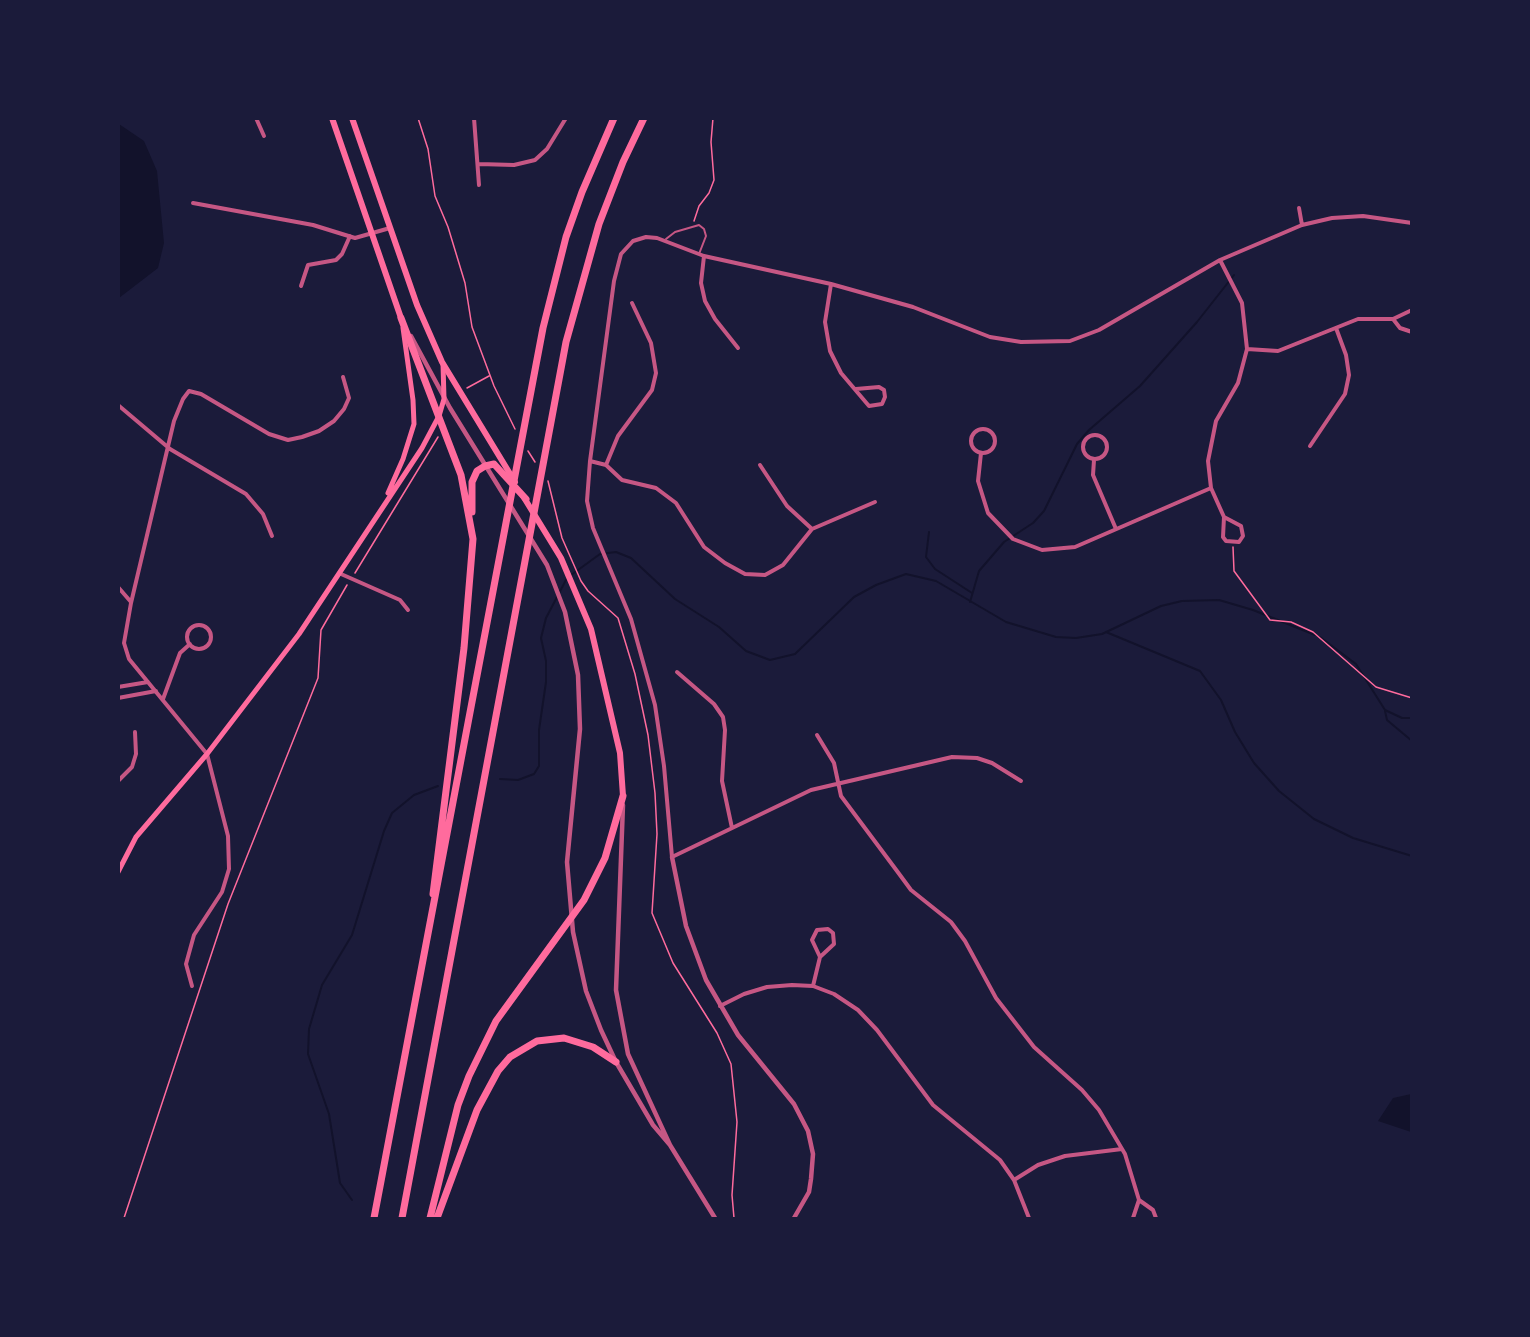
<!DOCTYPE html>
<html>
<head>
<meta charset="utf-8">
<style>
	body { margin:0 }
	#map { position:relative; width:1530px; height:1337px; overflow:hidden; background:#1b1b3a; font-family:Roboto,sans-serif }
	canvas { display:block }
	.frame { position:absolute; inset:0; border:120px solid #1b1b3a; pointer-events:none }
</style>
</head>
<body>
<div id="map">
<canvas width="1530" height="1337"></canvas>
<div class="frame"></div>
</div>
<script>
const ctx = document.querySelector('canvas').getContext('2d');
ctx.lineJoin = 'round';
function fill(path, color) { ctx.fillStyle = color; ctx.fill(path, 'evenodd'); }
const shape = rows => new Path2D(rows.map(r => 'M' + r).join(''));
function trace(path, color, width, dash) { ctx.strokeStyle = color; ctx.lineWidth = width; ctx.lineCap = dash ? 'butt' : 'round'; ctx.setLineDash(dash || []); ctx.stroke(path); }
const water = shape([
	[119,124,144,141,157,171,164,243,158,268,119,298],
	[1411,1094,1411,1132,1378,1121,1393,1098]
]);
const stream = shape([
	[929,532,926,557,935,569,972,593],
	[970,602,979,571,1004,542,1033,523,1044,511,1077,444,1089,430,1140,386,1197,322,1234,275],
	[1106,632,1200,671,1221,700,1235,732,1254,763,1279,791,1314,819,1353,838,1412,856],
	[1320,637,1356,664,1385,710,1402,718,1412,718],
	[1385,711,1387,720,1412,741],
	[500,779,518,780,534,774,539,766,539,730,546,682,546,661,541,638,546,618,567,578,600,554,616,552,631,558,675,599,719,627,746,651,770,660,795,654,854,597,876,585,906,574,936,581,1006,622,1056,637,1076,638,1102,634,1161,606,1182,601,1219,600,1253,610,1315,635],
	[352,1200,340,1183,329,1114,308,1054,309,1029,322,985,352,935,384,831,392,813,414,795,438,786]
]);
const path = shape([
	[418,118,428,149,435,196,448,227,465,283,472,327,494,386,515,429],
	[694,221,699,206,709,193,714,180,711,142,713,118],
	[467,388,489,376],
	[528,451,535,462],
	[548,481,562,538,581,581,588,591,618,618,635,674,648,735,655,793,657,834,652,913,673,963,717,1033,731,1064,737,1122,732,1195,734,1218],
	[1233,547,1234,571,1270,620,1291,622,1313,632,1376,687,1412,698],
	[355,573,438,437],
	[124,1218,228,904,318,678,321,630,347,585]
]);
const service = shape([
	[666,239,675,232,699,225,704,229,706,236,699,254]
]);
const minor = shape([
	[256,118,264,136],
	[474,118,479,185],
	[479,164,514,165,535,160,547,149,566,118],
	[193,203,313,225,355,238,390,228],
	[1299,208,1302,225],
	[704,256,701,283,705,301,715,319,738,348],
	[1220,260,1242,303,1247,349,1238,383,1216,421,1208,461,1211,488,1224,517,1223,537,1226,541,1239,542,1243,536,1241,526,1224,517],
	[831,284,825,322,830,351,841,373,869,406,882,404,885,397,884,390,879,387,856,389],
	[301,286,308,265,336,260,342,254,350,236],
	[1393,319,1400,328,1412,332],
	[1247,349,1278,351,1358,319,1393,319,1412,310],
	[118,405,170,449,246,494,263,514,272,536],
	'971 441a12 12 0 1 1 24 0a12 12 0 1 1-24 0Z',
	'1083 447a12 12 0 1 1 24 0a12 12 0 1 1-24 0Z',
	[1310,446,1345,394,1349,375,1346,355,1336,328],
	[981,453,978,481,988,513,1013,539,1042,550,1075,547,1211,488],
	[1094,460,1093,475,1116,529],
	[590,461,606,465,622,480,656,488,676,503,704,547,725,563,745,574,765,575,783,565,812,529,875,502],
	[606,465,618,436,652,390,656,373,651,343,632,303],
	[760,465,787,506,812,529],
	[341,574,400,600,408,610],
	[118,587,131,602],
	'187 637a12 12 0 1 1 24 0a12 12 0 1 1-24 0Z',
	[677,672,714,704,723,717,725,730,722,781,732,828],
	[118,687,148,682],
	[118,698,156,691],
	[163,699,180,653,190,644],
	[817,735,834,763,841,796,897,871,911,890,951,922,965,941,996,998,1034,1047,1082,1090,1099,1110,1125,1154,1139,1200,1153,1210,1156,1218],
	[118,781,132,767,136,754,135,732],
	[1021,781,992,763,977,758,952,757,811,790,672,857,664,766,655,705,631,619,593,528,587,501,590,461,614,281,621,254,633,241,646,237,657,238,704,256,831,284,913,307,990,337,1021,342,1070,341,1099,330,1220,260,1302,225,1332,218,1363,216,1412,223],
	[192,986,186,964,194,935,222,892,229,869,228,836,207,754,129,659,124,643,131,603,174,421,183,399,189,391,201,394,269,434,288,440,302,437,319,431,334,421,344,409,349,398,343,377],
	[813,986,820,957,834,944,833,933,828,929,817,930,812,940,820,957],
	[720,1006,744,994,767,987,792,985,813,986,834,994,858,1010,877,1030,933,1105,1000,1160,1014,1180,1029,1218],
	[1014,1180,1038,1165,1065,1156,1122,1149],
	[1133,1218,1139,1200]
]);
const tertiary = shape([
	[411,336,450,408,547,565,565,612,578,675,580,729,567,862,573,932,586,991,601,1030,616,1062,653,1125,670,1145],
	[623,805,616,990,628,1054,670,1145,715,1218],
	[672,857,686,926,706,980,738,1035,794,1104,808,1131,813,1154,811,1179,809,1192,794,1218]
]);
const secondary = shape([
	[388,493,403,459,414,424,413,400,403,328],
	[118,872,136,837,207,754,299,634,422,448,439,416,444,399,443,364]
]);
const primary = shape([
	[332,118,401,318],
	[352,118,417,305,442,362,515,482],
	[523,496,561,558,591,629,620,753,623,796]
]);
const motorway = shape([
	[401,318,461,475,473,539,464,648,433,894],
	[472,512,472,482,477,471,485,466,494,464,526,499],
	[374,1218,543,328,566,237,582,192,614,118],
	[402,1218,566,342,599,224,623,162,644,118],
	[430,1218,458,1105,469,1076,496,1021,584,900,605,858,623,796],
	[437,1218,477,1110,498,1071,510,1057,537,1041,564,1038,593,1047,616,1062]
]);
fill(water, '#12122b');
trace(stream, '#12122b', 2);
trace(path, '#ff6b9d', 1.5);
trace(service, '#c65784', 2);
trace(minor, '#c65784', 4);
trace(tertiary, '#c65784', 4.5);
trace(secondary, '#ff6b9d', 5);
trace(primary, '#ff6b9d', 6);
trace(motorway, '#ff6b9d', 7);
</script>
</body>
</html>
